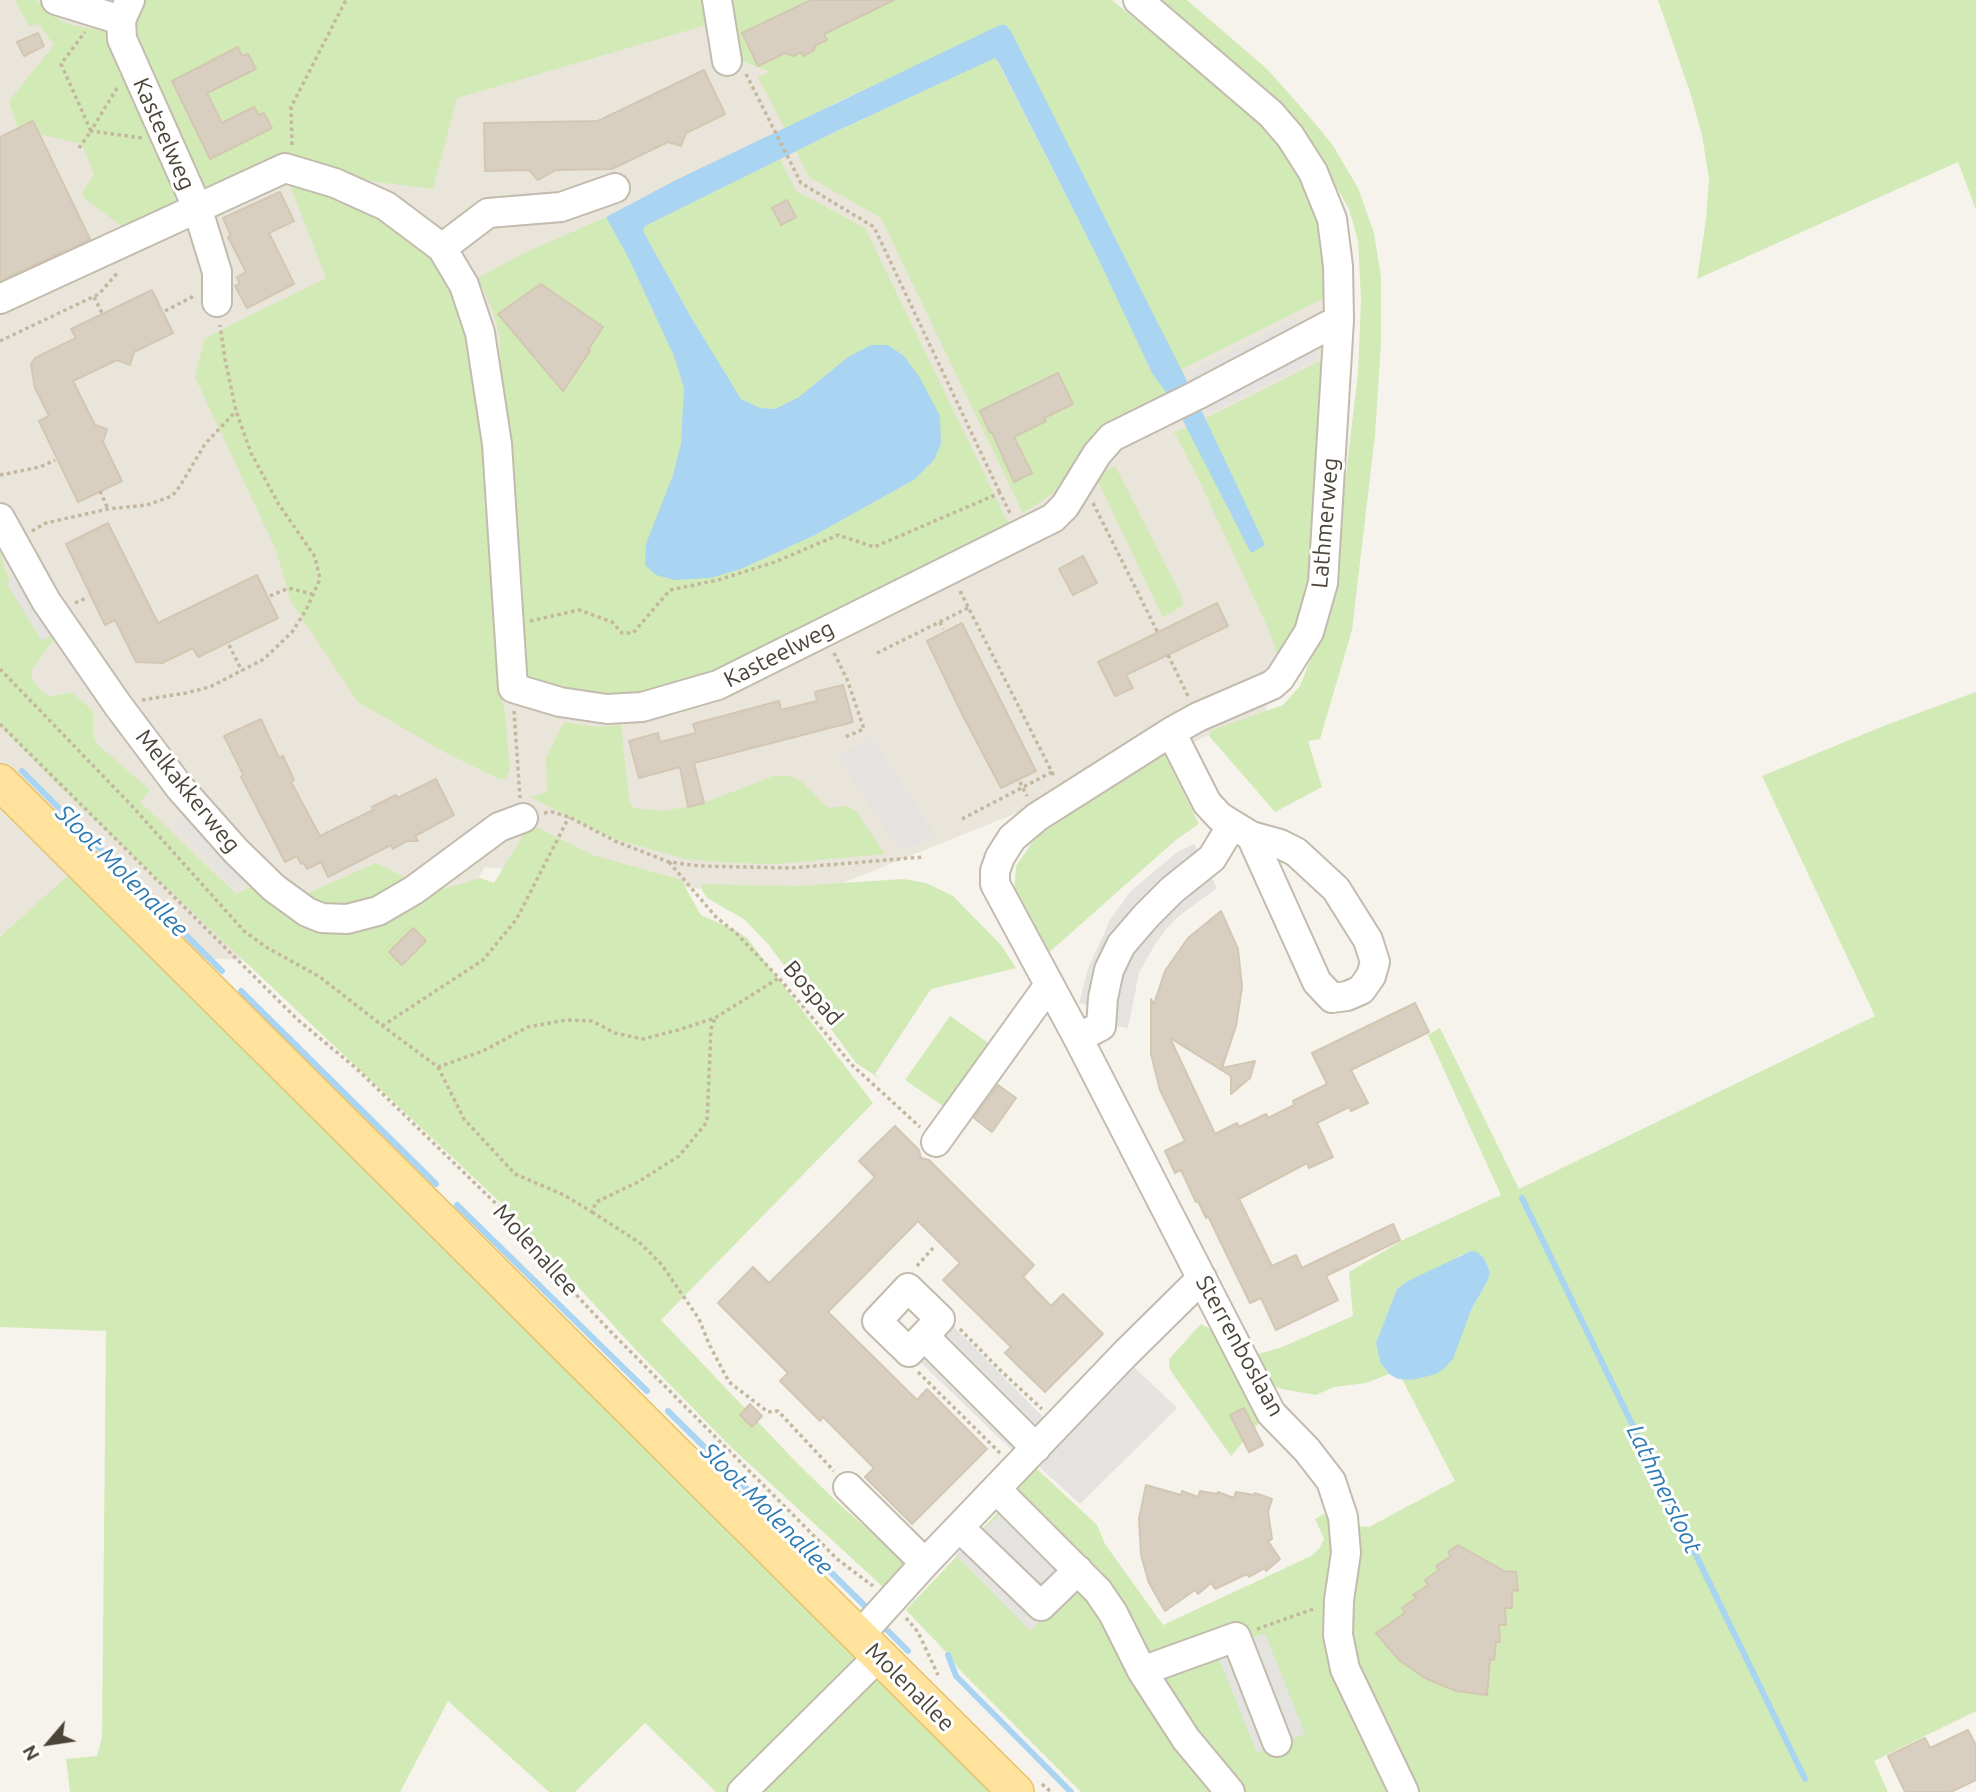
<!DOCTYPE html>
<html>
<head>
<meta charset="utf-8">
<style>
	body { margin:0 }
	#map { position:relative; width:1976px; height:1792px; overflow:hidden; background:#f6f3ec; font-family:Ubuntu,sans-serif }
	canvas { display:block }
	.north { position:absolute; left:14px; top:1708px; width:70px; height:70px; -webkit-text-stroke:5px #fff; paint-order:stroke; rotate:241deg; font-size:19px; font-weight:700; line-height:28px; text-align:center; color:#4b4439 }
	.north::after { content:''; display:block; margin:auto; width:24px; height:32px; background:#4b4439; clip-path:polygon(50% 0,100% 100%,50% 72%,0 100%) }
</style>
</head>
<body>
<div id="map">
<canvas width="1976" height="1792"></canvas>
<div class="north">N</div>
</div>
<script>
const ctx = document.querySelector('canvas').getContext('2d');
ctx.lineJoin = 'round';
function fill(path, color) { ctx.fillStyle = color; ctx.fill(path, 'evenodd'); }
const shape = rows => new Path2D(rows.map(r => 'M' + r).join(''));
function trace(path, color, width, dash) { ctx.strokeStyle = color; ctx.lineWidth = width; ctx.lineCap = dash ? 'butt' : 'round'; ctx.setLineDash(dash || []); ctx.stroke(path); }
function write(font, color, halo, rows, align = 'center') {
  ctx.font = font + ' Ubuntu,sans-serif'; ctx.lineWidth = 6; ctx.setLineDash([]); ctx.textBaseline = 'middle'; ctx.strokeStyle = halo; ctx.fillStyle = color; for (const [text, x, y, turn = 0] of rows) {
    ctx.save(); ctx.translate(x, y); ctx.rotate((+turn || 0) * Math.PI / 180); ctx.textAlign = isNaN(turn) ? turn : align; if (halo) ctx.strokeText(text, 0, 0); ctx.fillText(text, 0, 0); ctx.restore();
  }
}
const residential = shape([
	[0,0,1105,0,1348,320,1265,713,803,899,485,867,428,968,158,956,79,901,0,936]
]);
const green = shape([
	[18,0,36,0,61,21,72,25,105,31,185,204,127,230,85,199,82,193,94,175,82,144,18,129,9,101,54,45,39,24,29,26,15,1],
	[140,0,709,0,710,24,457,98,433,189,361,180,297,162,202,196,128,26],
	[725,0,1112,0,1219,88,1267,132,1304,172,1320,206,1334,293,1182,369,1191,389,1006,25,839,101,785,129,758,77,770,72,734,58],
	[1149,0,1187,0,1267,69,1302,108,1332,144,1358,188,1374,233,1381,277,1381,343,1375,435,1352,630,1320,739,1308,741,1322,787,1275,812,1209,736,1212,730,1283,705,1300,686,1322,630,1333,584,1358,373,1361,300,1358,241,1349,209,1327,171],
	[1658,0,1976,0,1976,210,1958,162,1697,279,1706,220,1709,179,1702,135,1690,92],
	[995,57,1098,258,1152,373,1168,395,1095,436,1052,494,1023,513,881,218,809,177,796,151],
	[780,159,796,191,865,228,1008,523,943,560,712,678,626,701,526,686,500,358,500,338,493,311,478,278,520,255,606,217,629,259,674,356,684,388,681,443,673,475,741,569,815,535,867,506,915,479,934,460,889,346,871,345,848,357,799,397,775,409,760,408,741,399,720,368,643,231,645,226],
	[300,181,382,215,447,267,486,402,500,691,505,712,510,770,506,778,501,780,448,754,358,702,291,602,276,550,195,377,205,338,326,278,289,183],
	[1338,352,1312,584,1281,664,1268,628,1197,476,1174,432,1184,429],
	[1115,466,1182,597,1183,605,1163,618,1096,477],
	[0,548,4,568,14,587,55,637,31,671,32,679,41,691,50,697,71,692,93,711,93,736,98,745,150,790,140,802,236,894,282,873,302,896,376,863,403,876,444,889,480,878,494,883,530,824,593,855,681,880,701,915,733,929,747,938,873,1103,661,1320,797,1463,839,1504,906,1563,888,1583,883,1587,732,1448,636,1350,505,1207,60,787,0,726],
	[1976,692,1976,1711,1874,1761,1888,1792,1081,1792,960,1670,946,1652,906,1610,991,1520,1036,1468,1097,1525,1105,1544,1163,1625,1311,1556,1319,1549,1324,1539,1315,1519,1326,1513,1356,1526,1369,1527,1455,1481,1402,1379,1412,1380,1464,1327,1471,1310,1488,1280,1490,1272,1484,1258,1463,1254,1435,1270,1408,1281,1397,1289,1376,1343,1380,1362,1389,1374,1366,1383,1334,1387,1316,1395,1282,1389,1262,1381,1252,1356,1282,1347,1353,1316,1349,1272,1403,1240,1501,1195,1428,1035,1440,1028,1519,1189,1875,1016,1762,776,1886,725],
	[564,722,597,727,621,725,629,799,633,808,663,811,701,804,773,776,791,776,802,782,823,804,829,808,847,806,856,811,885,854,775,864,732,863,686,859,614,839,530,797,547,792,546,758],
	[1164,753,1199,824,1177,839,1045,956,1014,895,1016,866,1036,837,1098,796,1118,777,1145,767],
	[72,872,998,1792,716,1792,645,1723,575,1792,549,1792,448,1701,400,1792,70,1792,66,1759,97,1756,102,1737,106,1331,0,1327,0,937],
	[903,879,926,883,953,896,1001,945,1016,968,931,989,875,1074,882,1080,856,1063,769,945,744,919,707,898,702,890,702,884,795,886],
	[950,1016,990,1044,946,1108,905,1080],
	[1201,1324,1216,1332,1223,1353,1260,1422,1231,1456,1170,1370,1169,1359]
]);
const parking = shape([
	[1297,317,1318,358,1209,414,1188,372],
	[20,575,56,632,42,641,6,583],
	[871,736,935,835,901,852,838,757],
	[186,811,249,875,236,888,173,823],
	[1194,844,1217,888,1179,916,1166,929,1154,946,1139,973,1128,1028,1092,1023,1093,1006,1079,1003,1088,969,1110,920,1131,891,1177,852],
	[953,1326,1049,1423,1017,1455,918,1360],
	[1133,1366,1177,1408,1080,1504,1037,1465],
	[1004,1511,1078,1584,1030,1631,956,1555],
	[1265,1633,1305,1734,1257,1753,1216,1651]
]);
const water = shape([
	[1000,25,1006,25,1012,33,1191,389,1168,395,1152,373,1098,258,999,63,995,58,839,130,645,226,643,231,692,319,741,399,760,408,775,409,799,397,848,357,871,345,888,345,904,356,920,378,940,416,941,444,934,460,915,479,815,535,741,569,710,578,675,580,656,575,645,565,646,544,673,475,681,443,684,388,674,356,629,259,606,217,678,179],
	[1198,403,1265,545,1251,553,1179,413],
	[1471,1251,1477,1252,1484,1258,1490,1272,1488,1280,1471,1310,1453,1359,1444,1369,1436,1374,1412,1380,1398,1379,1389,1374,1380,1362,1376,1343,1397,1289,1408,1281]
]);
const stream = shape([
	[22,771,222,971],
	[241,991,436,1184],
	[1522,1198,1805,1779],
	[457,1205,647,1391],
	[668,1411,866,1607],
	[888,1631,908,1651],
	[948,1655,956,1676,1071,1792]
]);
const building = shape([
	[811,0,894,0,824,34,827,40,816,45,814,50,803,56,801,52,794,56,785,53,758,66,742,33,811,0],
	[38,33,44,46,24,56,17,42,38,33],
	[238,47,242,56,248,54,256,69,207,93,222,123,254,107,259,115,264,113,272,128,210,159,172,81,238,47],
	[704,70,725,114,686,133,681,146,668,142,612,169,556,170,538,180,529,170,485,171,484,123,598,121,704,70],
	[33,121,90,239,0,281,0,137,33,121],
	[280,192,294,221,269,233,294,284,247,308,235,286,240,284,237,277,246,272,228,237,231,236,223,218,280,192],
	[787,200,796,217,781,225,772,208,787,200],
	[541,284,603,327,588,350,590,351,563,391,498,314,541,284],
	[152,290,173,333,134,352,130,365,117,360,73,381,95,425,107,429,103,442,122,481,78,502,39,421,49,416,35,388,31,364,35,358,76,338,71,329,152,290],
	[1058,373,1073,404,1044,418,1046,421,1014,437,1032,473,1014,482,992,432,990,433,980,411,1058,373],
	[108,523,158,623,257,575,278,618,198,657,193,648,162,663,136,662,115,620,105,625,66,544,108,523],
	[1083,556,1097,583,1073,595,1059,569,1083,556],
	[1217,603,1228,626,1126,675,1133,688,1115,696,1098,662,1217,603],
	[962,623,1036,771,1001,788,961,712,927,641,962,623],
	[843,685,853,722,694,763,704,803,688,807,680,767,639,778,629,741,658,733,660,742,696,733,693,724,779,701,781,710,817,701,815,692,843,685],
	[261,719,279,758,283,756,294,780,291,782,320,836,373,810,372,807,396,795,397,798,436,779,454,815,415,836,418,841,407,841,393,849,391,845,328,877,321,862,307,869,304,863,301,864,297,856,285,862,241,777,243,774,224,736,261,719],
	[1221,911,1238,949,1242,987,1236,1026,1222,1068,1255,1061,1250,1078,1231,1094,1231,1076,1170,1038,1215,1134,1237,1123,1239,1127,1266,1114,1268,1118,1294,1105,1293,1101,1327,1084,1312,1053,1415,1003,1429,1032,1351,1070,1368,1103,1351,1111,1349,1107,1317,1123,1333,1157,1309,1168,1307,1163,1239,1199,1272,1266,1296,1255,1302,1268,1393,1224,1400,1240,1326,1276,1338,1300,1276,1330,1261,1298,1250,1303,1208,1216,1206,1218,1198,1201,1196,1202,1181,1170,1175,1173,1165,1151,1185,1141,1160,1090,1151,1054,1151,999,1154,1004,1165,971,1188,938,1221,911],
	[413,928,426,941,402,965,389,952,413,928],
	[998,1085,1016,1098,992,1132,974,1118,998,1085],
	[895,1126,919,1150,921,1158,929,1160,1034,1265,1023,1277,1051,1306,1063,1294,1103,1334,1045,1392,1005,1353,1011,1347,943,1280,960,1263,918,1221,828,1312,917,1400,927,1389,987,1449,912,1524,865,1477,874,1468,823,1417,820,1421,780,1381,788,1373,718,1303,753,1267,769,1283,833,1220,875,1177,859,1161,895,1126],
	[750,1404,762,1416,752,1427,740,1415,750,1404],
	[1244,1408,1263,1445,1249,1452,1230,1415,1244,1408],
	[1146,1485,1181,1495,1182,1491,1198,1497,1200,1491,1217,1494,1218,1492,1234,1498,1236,1492,1254,1495,1255,1493,1272,1499,1268,1512,1272,1539,1268,1541,1280,1559,1266,1571,1265,1568,1249,1577,1247,1574,1215,1589,1211,1583,1198,1594,1195,1590,1165,1611,1149,1583,1141,1555,1139,1519,1146,1485],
	[1458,1545,1504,1571,1516,1572,1518,1591,1512,1590,1512,1608,1505,1608,1506,1625,1499,1625,1500,1642,1496,1642,1494,1660,1490,1659,1487,1695,1456,1691,1425,1678,1400,1661,1376,1633,1405,1613,1402,1608,1416,1598,1413,1595,1428,1585,1425,1580,1439,1570,1436,1566,1451,1556,1448,1552,1458,1545],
	[1968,1730,1976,1745,1976,1780,1951,1792,1905,1792,1888,1756,1925,1738,1930,1748,1968,1730]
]);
const path = shape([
	[746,74,801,183,874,227,1000,493],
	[117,88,91,131,142,138],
	[292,145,291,107,346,0],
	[79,148,91,131,61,64,85,32],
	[94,297,102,313],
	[165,311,194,296],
	[0,341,99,294,119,271],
	[0,475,40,467,55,460],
	[100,491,108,509],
	[1093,503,1158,633],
	[32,531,46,523,108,509,147,505,172,496,180,486,205,444,236,411],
	[960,591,1055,778],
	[270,596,289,588,312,594],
	[75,603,88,597],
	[530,621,579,610,612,622,622,633,633,633,670,590,718,580,775,562,838,535,874,547,1000,493,1011,515],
	[940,622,943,629],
	[229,645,242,671],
	[834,653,847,679,864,729,845,737],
	[877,653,968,608],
	[1168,655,1188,696],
	[0,669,132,806,244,931,266,947,320,977,388,1030,438,1067,483,1051,528,1027,566,1020,592,1021,615,1033,643,1039,678,1030,715,1018,779,978],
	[142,700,186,693,210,687,264,659,292,632,306,610,320,579,315,557,278,503,251,453,236,411,225,359,220,325],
	[514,711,520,798],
	[0,724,298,1020,357,1069,516,1223,579,1298,612,1333,837,1559,873,1586],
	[1020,782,1027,796],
	[544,813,552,812,569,817,615,841,669,862,699,866,791,868,923,857],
	[962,819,1052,772],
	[669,862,716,917,736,933,779,978,852,1065,920,1127],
	[382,1026,483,960,516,920,569,817],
	[438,1067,464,1119,515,1174,564,1195,592,1212,596,1202,638,1182,679,1156,707,1122,711,1029,715,1018],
	[592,1212,640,1243,662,1265,699,1319,709,1344,729,1382,768,1412,778,1411,834,1471],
	[917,1266,933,1248],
	[960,1329,1000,1370,1042,1409],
	[918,1372,1000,1453],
	[906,1618,918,1632,938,1675],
	[1257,1629,1316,1608],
	[1042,1784,1051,1792]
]);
const minor = shape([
	[56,0,121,20],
	[130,0,121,20,122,39,197,207,217,272,217,302],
	[717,0,727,61],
	[1138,0,1271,114,1290,136,1313,172,1332,219,1338,266,1339,320,1323,583,1309,632,1280,678,1272,685,1198,717,1171,732,1037,817,1012,838,1000,857,995,871,995,884,1078,1038,1271,1413,1307,1450,1331,1481,1343,1517,1346,1553,1339,1600,1338,1635,1345,1669,1404,1792],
	[442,248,488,213,561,207,615,188],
	[0,299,285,168,335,183,386,206,442,248,464,285,480,333,497,444,513,688,560,702,607,709,642,707,718,685,1053,518,1065,506,1097,454,1112,437,1197,395,1339,320],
	[0,518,46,601,117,704,180,788,236,851,274,888,307,912,322,918,347,919,378,911,414,890,499,827,523,818],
	[1171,732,1207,803,1220,817,1251,836,1317,982,1332,998,1347,996,1361,990,1371,976,1375,962,1368,940,1336,889,1296,852,1280,844,1251,836],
	[1078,1038,1101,1026,1103,998,1109,970,1121,945,1146,916,1172,890,1212,858,1232,825],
	[936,1142,1049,985],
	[924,1336,909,1352,877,1321,908,1288,940,1319,924,1336,1036,1448],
	[848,1487,925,1563],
	[997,1490,1098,1591,1113,1613,1142,1671,1186,1739,1230,1792],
	[960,1528,1041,1606,1078,1570],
	[859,1636,925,1563,1125,1354,1202,1278],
	[1142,1671,1236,1637,1277,1742],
	[742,1792,879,1656]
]);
const major = shape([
	[0,782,1016,1792]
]);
const streetNames = [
	["Kasteelweg",164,134,66],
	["Lathmerweg",1325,523,-85],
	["Kasteelweg",779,654,-27],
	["Melkakkerweg",188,791,51],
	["Bospad",813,993,49],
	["Molenallee",536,1250,48],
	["Sterrenboslaan",1240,1346,61],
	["Molenallee",910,1687,45]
];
const waterNames = [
	["Sloot Molenallee",122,871,45],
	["Lathmersloot",1664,1489,64],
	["Sloot Molenallee",767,1509,45]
];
fill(residential, '#eae5da');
fill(green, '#d2eab5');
fill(parking, '#e5e3e0');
fill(water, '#a9d4f2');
trace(stream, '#a9d4f2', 6);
fill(building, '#d8cfc1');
trace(building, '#d3c7b4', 2);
trace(minor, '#c2bbae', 32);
trace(major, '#e6c16a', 38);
trace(path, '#c4b79f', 3.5, [3.5, 3.5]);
trace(minor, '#fff', 28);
trace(major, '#ffe39c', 35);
write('23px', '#4b4439', '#fff', streetNames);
write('italic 24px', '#2e7ab2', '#fff', waterNames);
</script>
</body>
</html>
